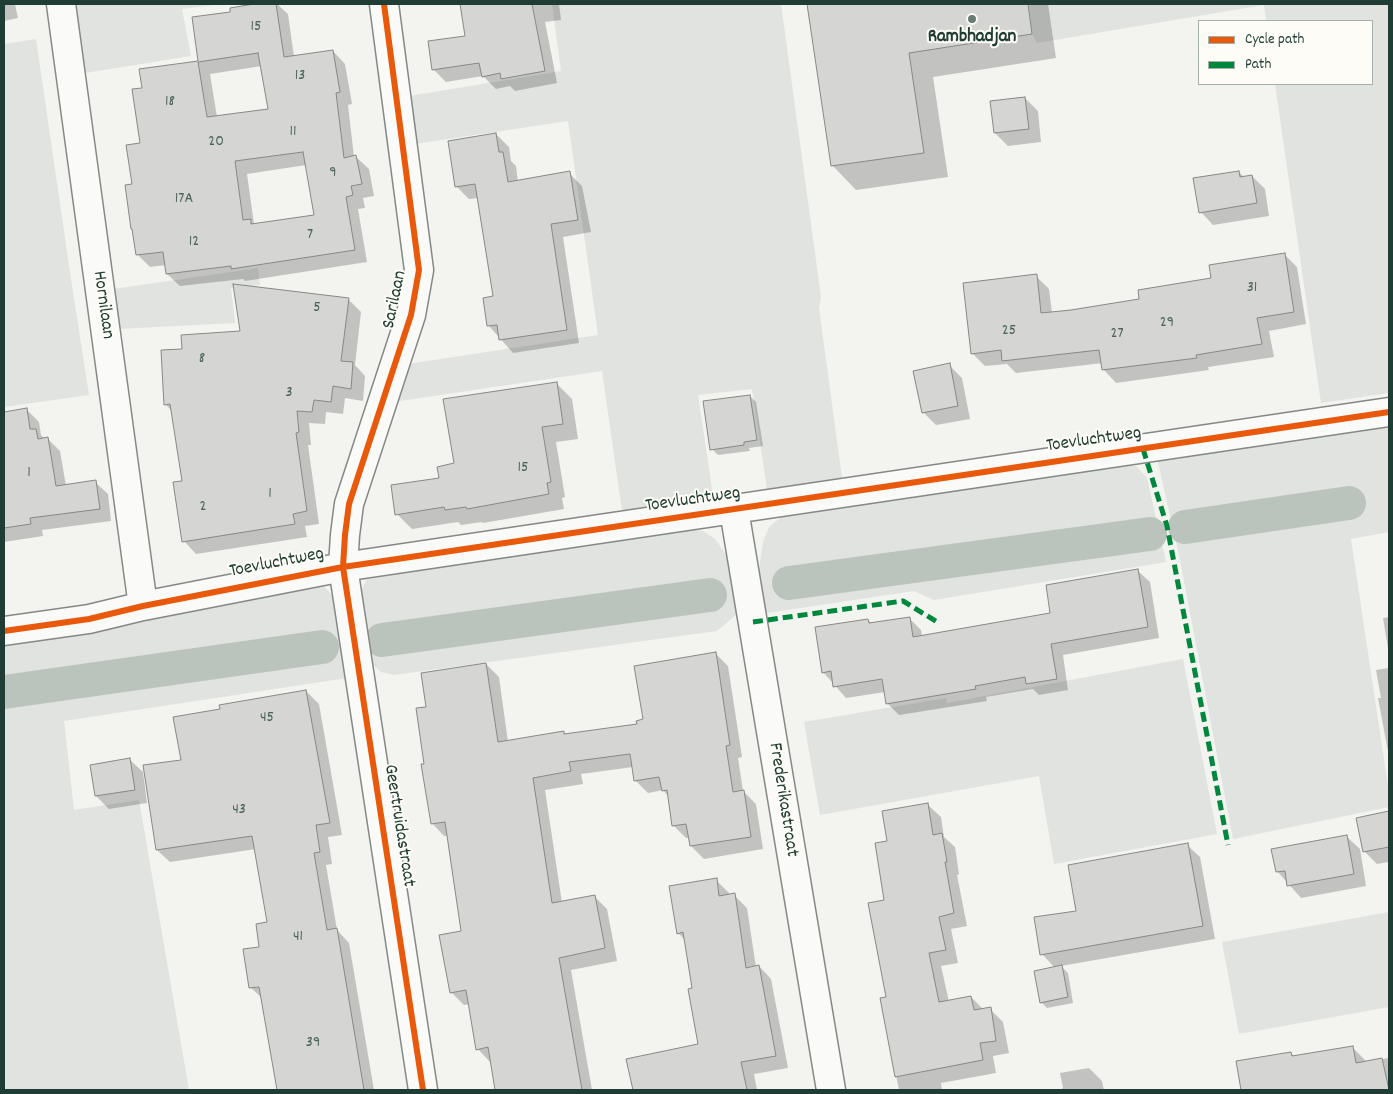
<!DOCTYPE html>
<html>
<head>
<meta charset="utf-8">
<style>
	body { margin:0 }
	#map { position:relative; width:1393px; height:1094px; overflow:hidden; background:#f3f3f0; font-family:Dekko,sans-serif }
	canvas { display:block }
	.frame { position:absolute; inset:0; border:5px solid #1f3d34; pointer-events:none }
	.legend { position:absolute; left:1198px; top:20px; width:175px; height:65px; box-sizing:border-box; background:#fdfcf7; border:1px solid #a4b0a9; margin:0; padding:6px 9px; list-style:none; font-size:15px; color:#1f3d34 }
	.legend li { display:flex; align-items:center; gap:10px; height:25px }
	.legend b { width:25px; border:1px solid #a4b0a9 }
</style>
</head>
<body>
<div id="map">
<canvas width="1393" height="1094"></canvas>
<div class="frame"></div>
<ul class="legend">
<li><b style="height:6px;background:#e8590c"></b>Cycle path</li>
<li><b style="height:6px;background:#00873e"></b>Path</li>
</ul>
</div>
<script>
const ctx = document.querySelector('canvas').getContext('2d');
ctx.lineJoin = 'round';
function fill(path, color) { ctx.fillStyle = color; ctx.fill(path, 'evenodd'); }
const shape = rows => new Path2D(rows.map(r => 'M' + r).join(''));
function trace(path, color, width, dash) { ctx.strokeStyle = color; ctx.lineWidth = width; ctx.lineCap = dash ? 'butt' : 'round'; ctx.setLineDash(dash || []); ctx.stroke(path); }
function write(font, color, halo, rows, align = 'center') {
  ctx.font = font + ' Dekko,sans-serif'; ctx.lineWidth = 4; ctx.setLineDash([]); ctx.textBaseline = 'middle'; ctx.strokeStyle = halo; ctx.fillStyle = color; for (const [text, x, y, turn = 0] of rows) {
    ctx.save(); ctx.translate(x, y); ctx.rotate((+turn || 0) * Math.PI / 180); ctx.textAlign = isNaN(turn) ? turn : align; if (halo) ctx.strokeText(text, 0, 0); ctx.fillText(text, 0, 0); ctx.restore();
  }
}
const green = shape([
	[74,4,222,4,182,9,191,56,85,73],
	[552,4,781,4,821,297,819,308,842,478,767,489,752,389,698,395,713,496,622,511,602,371,393,402,408,364,598,335,568,121,415,144,409,96,561,71],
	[1029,4,1389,4,1389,393,1321,403,1275,84,1372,84,1372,21,1266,21,1264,5,1037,43,1032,34],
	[36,39,71,279,89,395,4,407,4,44],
	[258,268,260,285,231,288,235,323,117,329,113,289],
	[1389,423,1389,532,1351,539,1389,793,1389,807,1233,839,1179,555,1157,458],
	[1128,465,1136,466,1147,478,1166,562,934,600,914,591,767,613,761,596,758,576,763,542,769,527,780,518,793,512],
	[692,529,703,531,715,539,730,560,737,614,717,631,394,675,381,672,372,664,359,604,362,589,367,579,377,573],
	[315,583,326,588,333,597,337,606,347,678,64,721,74,810,139,800,189,1090,4,1090,4,644,105,630],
	[1183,659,1217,834,1054,864,1039,776,820,815,804,722,946,698,947,703],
	[1389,912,1389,1007,1239,1034,1222,942]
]);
const shadow = shape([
	[4,4,15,4,18,18,4,21],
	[263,4,277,4,288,14,294,57,333,51,345,64,352,104,348,105,354,157,356,157,369,169,374,196,363,198,365,208,358,209,367,262,245,281,243,279,180,286,167,274,166,265,150,267,137,254,133,185,142,144,143,89,141,70,199,62,193,18,232,13,231,9],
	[262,66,269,111,217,117,210,74],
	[306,165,315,216,254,224,247,174],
	[461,4,559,4,561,20,545,22,557,83,515,91,510,86,496,89,483,76,446,82,433,69,467,37],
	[809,4,1048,4,1056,58,933,77,948,177,856,190,832,165],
	[1025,98,1038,111,1041,142,1008,146,995,133,992,103],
	[496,134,509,147,511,161,516,166,518,182,569,173,582,186,591,232,563,237,579,343,513,353,489,326,494,297,479,198,469,199,456,186],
	[1239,172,1244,177,1252,176,1265,189,1269,216,1213,225,1201,212],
	[1284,254,1297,267,1306,324,1269,331,1274,357,1208,367,1209,370,1116,383,1104,370,1103,363,1016,373,1007,364,985,366,972,353,1036,276,1049,289,1052,313,1141,300,1212,279],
	[348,299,361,312,355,365,365,376,363,401,345,398,343,414,326,412,325,424,309,423,311,445,308,445,319,524,305,526,307,537,196,554,184,541,184,482,172,411,165,404,183,350],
	[949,365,962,378,970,419,936,425,923,412],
	[557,384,572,399,578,439,556,442,565,497,562,498,564,509,483,523,482,522,461,525,458,522,412,529,397,514,441,479,455,464],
	[750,396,756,402,763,446,749,448,750,451,718,455,712,449],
	[26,409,39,422,41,435,45,439,48,439,60,451,66,486,95,482,108,494,111,521,42,530,43,536,4,542,4,413],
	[1138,571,1150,582,1159,638,1063,655,1068,690,1039,695,1033,689,986,697,987,701,899,715,887,703,885,692,846,698,823,672,868,620,872,624,909,618,921,630,922,637,1052,614],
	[1389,617,1389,655,1383,618],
	[715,653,728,666,742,757,738,758,743,791,756,804,763,849,704,859,691,846,690,838,686,838,673,825,669,797,663,790,648,793,635,780,633,767,581,774,583,784,545,790,562,903,594,896,607,909,617,961,571,970,592,1090,497,1090,492,1062,490,1062,478,1049,470,1004,464,1005,451,992,462,932,448,836,444,836,432,823,426,765,427,708,486,664,499,677,508,742,563,732,566,735,638,725],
	[1389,668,1389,757,1378,698,1381,698,1376,670],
	[306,691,319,704,342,835,328,837,332,864,326,865,337,930,349,943,374,1090,278,1090,263,999,250,987,268,923,256,849,170,862,157,850,182,761,221,710],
	[130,760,143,772,147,803,109,809,96,796],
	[928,805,941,817,944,837,955,847,959,874,957,875,967,926,951,929,958,963,941,966,949,1002,971,997,984,1010,990,1009,1003,1022,1009,1053,993,1056,996,1073,941,1083,942,1090,899,1090,881,999,887,998,886,901,889,842],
	[1389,813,1389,862,1377,864,1364,851,1357,819],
	[1347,837,1360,849,1366,886,1301,898,1277,871],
	[1187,845,1200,857,1215,939,1061,966,1068,973,1073,1003,1047,1008,1041,1002,1055,968,1042,954,1078,912],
	[716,880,729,893,730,895,734,895,747,908,756,967,759,966,771,979,788,1068,754,1074,757,1090,634,1090,628,1060,700,1045,685,940,678,933],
	[1352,1047,1365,1060,1366,1062,1389,1058,1389,1090,1242,1090,1237,1062,1291,1053,1295,1057],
	[1089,1068,1102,1081,1104,1090,1060,1090,1063,1088,1060,1073]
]);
const canal = shape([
	[1185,527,1349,503],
	[789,583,1150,534],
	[382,640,710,595],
	[4,692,322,647]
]);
const building = shape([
	[254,4,276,4,284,57,333,50,340,92,336,93,344,158,356,155,362,184,351,186,353,195,346,197,355,250,231,269,231,266,166,274,163,252,136,255,132,229,131,229,125,185,132,184,126,145,140,143,132,89,142,88,139,69,198,61,192,17,230,12,230,8,254,4],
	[258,53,268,109,207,117,198,62,258,53],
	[303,152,314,215,251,224,251,219,243,220,235,161,303,152],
	[460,4,532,4,545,71,501,79,500,73,482,77,479,63,432,70,428,41,465,36,460,4],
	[807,4,1028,4,1032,34,909,53,924,153,831,166,807,4],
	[1025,97,1029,129,994,133,990,101,1025,97],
	[496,133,499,152,503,152,508,182,570,171,578,220,551,224,567,330,499,340,497,325,487,326,483,298,493,296,475,184,455,187,448,141,496,133],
	[1239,171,1240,177,1252,175,1257,203,1199,213,1193,178,1239,171],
	[1285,253,1294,312,1257,318,1262,344,1196,355,1197,358,1102,370,1099,350,1002,361,1001,350,971,354,963,283,1037,274,1041,313,1071,310,1139,299,1138,290,1211,278,1209,265,1285,253],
	[233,284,349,298,341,361,353,362,351,389,333,386,331,402,314,400,312,412,297,411,299,432,296,433,307,511,293,514,295,524,182,542,173,482,182,481,170,404,164,405,161,350,182,349,181,335,240,331,233,284],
	[950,363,958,406,922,413,913,371,950,363],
	[557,382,563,424,542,427,551,482,547,483,549,494,467,509,466,507,445,510,444,507,395,515,391,485,439,478,437,467,454,463,443,399,557,382],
	[750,395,757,440,744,442,744,445,710,450,703,401,750,395],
	[27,408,30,429,36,429,38,439,48,437,56,486,96,480,100,509,30,518,31,524,4,528,4,412,27,408],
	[1138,569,1148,627,1051,644,1057,679,1026,684,1025,677,975,686,976,689,886,704,882,679,833,687,831,671,822,673,815,627,868,619,869,623,910,617,913,637,1050,613,1046,585,1138,569],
	[716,652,730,745,726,746,733,792,744,790,751,837,690,846,686,824,672,826,667,790,662,791,659,777,634,781,630,754,569,762,571,771,533,778,552,903,595,895,605,948,559,958,582,1090,495,1090,488,1047,476,1050,466,990,450,993,439,935,461,931,445,822,431,824,421,764,424,764,416,708,426,707,421,673,486,663,498,742,564,731,564,734,637,724,636,721,643,719,634,666,716,652],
	[306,690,330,823,316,825,320,852,314,853,327,930,337,928,364,1090,277,1090,259,987,249,988,243,949,259,947,256,924,267,922,252,836,156,850,143,765,181,760,173,717,220,709,219,705,306,690],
	[130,758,135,790,95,796,90,765,130,758],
	[928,803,933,835,942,833,947,862,945,862,954,913,939,917,946,950,929,953,939,1002,971,996,974,1010,991,1007,996,1041,980,1043,983,1060,895,1077,880,998,886,997,868,903,884,900,875,843,887,841,882,811,928,803],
	[1389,811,1389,847,1363,852,1356,818,1389,811],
	[1347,835,1354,874,1287,886,1285,871,1276,872,1271,849,1347,835],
	[1188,843,1203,926,1040,955,1034,917,1076,911,1068,865,1188,843],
	[717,878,719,896,735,893,746,968,759,965,776,1056,741,1062,747,1090,633,1090,626,1059,698,1044,688,989,692,988,683,932,677,934,669,886,717,878],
	[1062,965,1068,997,1040,1003,1034,971,1062,965],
	[1353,1046,1356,1063,1382,1058,1389,1090,1241,1090,1236,1061,1291,1052,1292,1056,1353,1046]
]);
const minor = shape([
	[61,4,143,606],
	[384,4,419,270,411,315,349,504,345,535,343,567,423,1090],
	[734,510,831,1090],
	[4,631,89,619,143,606,343,567,1389,412]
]);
const quiet = shape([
	[1143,449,1167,526,1228,845],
	[753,622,903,601,939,623]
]);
const cycleway = shape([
	[384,4,419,270,411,315,349,504,345,535,343,567,423,1090],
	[4,631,89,619,143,606,343,567,1389,412]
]);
const markers = [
	[972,19,5,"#697d76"]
];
const numberNames = [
	["15",256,28],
	["13",300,77],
	["18",170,103],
	["11",293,133],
	["20",216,143],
	["9",333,174],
	["17A",184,200],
	["7",310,236],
	["12",194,243],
	["31",1252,289],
	["5",317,309],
	["29",1167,324],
	["25",1009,332],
	["27",1117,335],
	["8",202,360],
	["3",289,394],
	["15",523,469],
	["1",29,474],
	["1",270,495],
	["2",203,508],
	["45",267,719],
	["43",239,811],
	["41",298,938],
	["39",313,1044]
];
const poiNames = [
	["Rambhadjan",972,38]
];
const streetNames = [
	["Sarilaan",396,300,-78],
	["Hornilaan",102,305,82],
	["Toevluchtweg",1094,441,-8],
	["Toevluchtweg",693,501,-8],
	["Toevluchtweg",277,564,-11],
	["Frederikastraat",782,800,81],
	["Geertruidastraat",398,826,81]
];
fill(green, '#e0e3df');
fill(shadow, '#0003');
trace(canal, '#bbc3bd', 34);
fill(building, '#d5d6d3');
trace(building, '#848986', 1);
trace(minor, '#848986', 31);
trace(minor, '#fafaf8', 28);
trace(quiet, '#00873e', 5, [10, 5]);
trace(cycleway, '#e8590c', 6);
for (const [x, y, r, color] of markers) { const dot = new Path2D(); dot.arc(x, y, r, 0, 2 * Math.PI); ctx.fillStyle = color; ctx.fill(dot); trace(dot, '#fdfcf7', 2); }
write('16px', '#4c635c', null, numberNames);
write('bold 19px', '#1f3d34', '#fdfcf7', poiNames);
write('19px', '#1f3d34', '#fdfcf7', streetNames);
</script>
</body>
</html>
